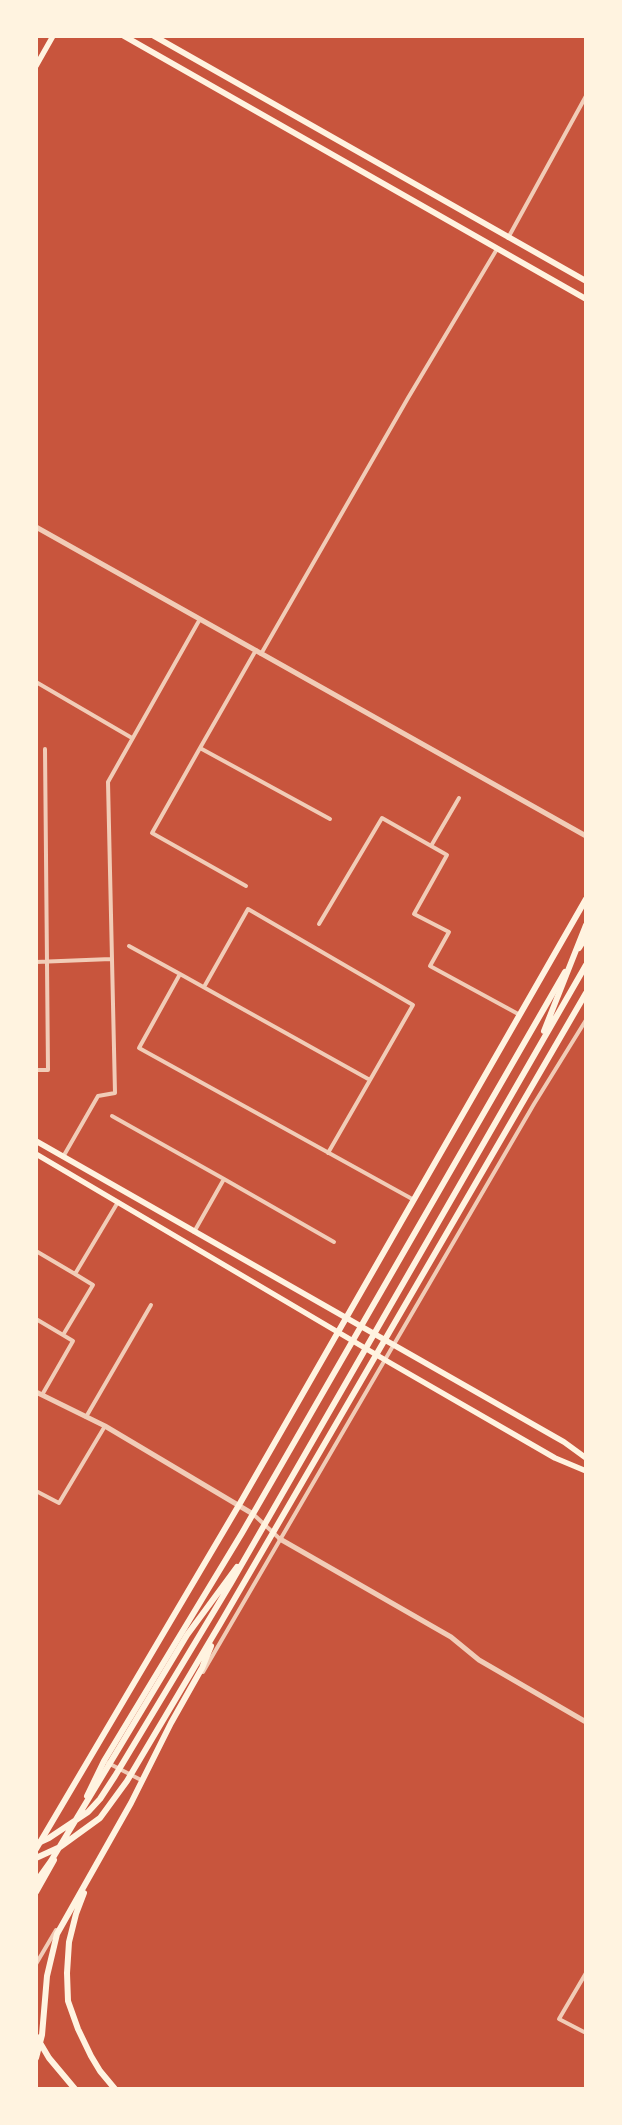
<!DOCTYPE html>
<html>
<head>
<meta charset="utf-8">
<style>
	body { margin:0 }
	#map { position:relative; width:622px; height:2125px; overflow:hidden; background:#c8553d; font-family:"Space Grotesk",sans-serif }
	canvas { display:block }
	.frame { position:absolute; inset:0; border:38px solid #fff3e0; pointer-events:none }
</style>
</head>
<body>
<div id="map">
<canvas width="622" height="2125"></canvas>
<div class="frame"></div>
</div>
<script>
const ctx = document.querySelector('canvas').getContext('2d');
ctx.lineJoin = 'round';
const shape = rows => new Path2D(rows.map(r => 'M' + r).join(''));
function trace(path, color, width, dash) { ctx.strokeStyle = color; ctx.lineWidth = width; ctx.lineCap = dash ? 'butt' : 'round'; ctx.setLineDash(dash || []); ctx.stroke(path); }
const minor = shape([
	[508,238,586,96],
	[256,650,200,748,330,819],
	[261,654,408,398,497,249],
	[36,682,132,738],
	[200,748,152,833,246,886],
	[431,846,459,798],
	[319,924,382,818,447,855,414,914,449,932,430,966,520,1015],
	[129,946,180,974],
	[36,962,111,959],
	[204,987,248,909,413,1005,370,1080],
	[36,1070,48,1070,45,749],
	[112,1116,224,1179,194,1232],
	[328,1153,370,1080,180,974,139,1048,414,1200],
	[63,1157,98,1096,115,1093,108,782,200,619],
	[224,1179,334,1242],
	[36,1251,75,1274],
	[36,1319,63,1335],
	[42,1395,73,1341,63,1335,93,1285,75,1274,118,1202],
	[86,1417,151,1305],
	[36,1491,59,1503,105,1426],
	[253,1514,280,1539],
	[203,1672,534,1104,586,1020],
	[108,1763,141,1780],
	[36,1964,56,1930],
	[586,1973,559,2019,586,2033]
]);
const tertiary = shape([
	[36,527,586,836],
	[36,1392,105,1426,253,1514],
	[280,1539,451,1637,479,1660,586,1722]
]);
const secondary = shape([
	[36,66,53,36],
	[36,1141,564,1442,586,1458],
	[36,1154,392,1364,555,1458,586,1471]
]);
const primary = shape([
	[124,36,586,299],
	[154,36,586,281],
	[579,948,586,937],
	[87,1796,104,1761,242,1533,565,972],
	[36,1849,239,1505,586,899],
	[36,1892,54,1860]
]);
const trunk = shape([
	[544,1031,586,925],
	[36,1844,49,1838,88,1812,100,1799,115,1776,231,1583,586,965],
	[36,1858,60,1847,100,1818,127,1781,220,1624,586,993],
	[36,1882,51,1861,187,1635,237,1567],
	[84,1893,76,1914,69,1942,67,1973,68,2001,78,2029,91,2056,100,2071,115,2089],
	[36,2036,49,2058,75,2089],
	[36,2058,42,2035,47,1976,57,1934,131,1803,171,1723,202,1668,211,1646]
]);
trace(minor, '#f1ccb7', 4);
trace(tertiary, '#f1ccb7', 5);
trace(secondary, '#fff3e0', 5.5);
trace(primary, '#fff3e0', 6);
trace(trunk, '#fff3e0', 6);
</script>
</body>
</html>
